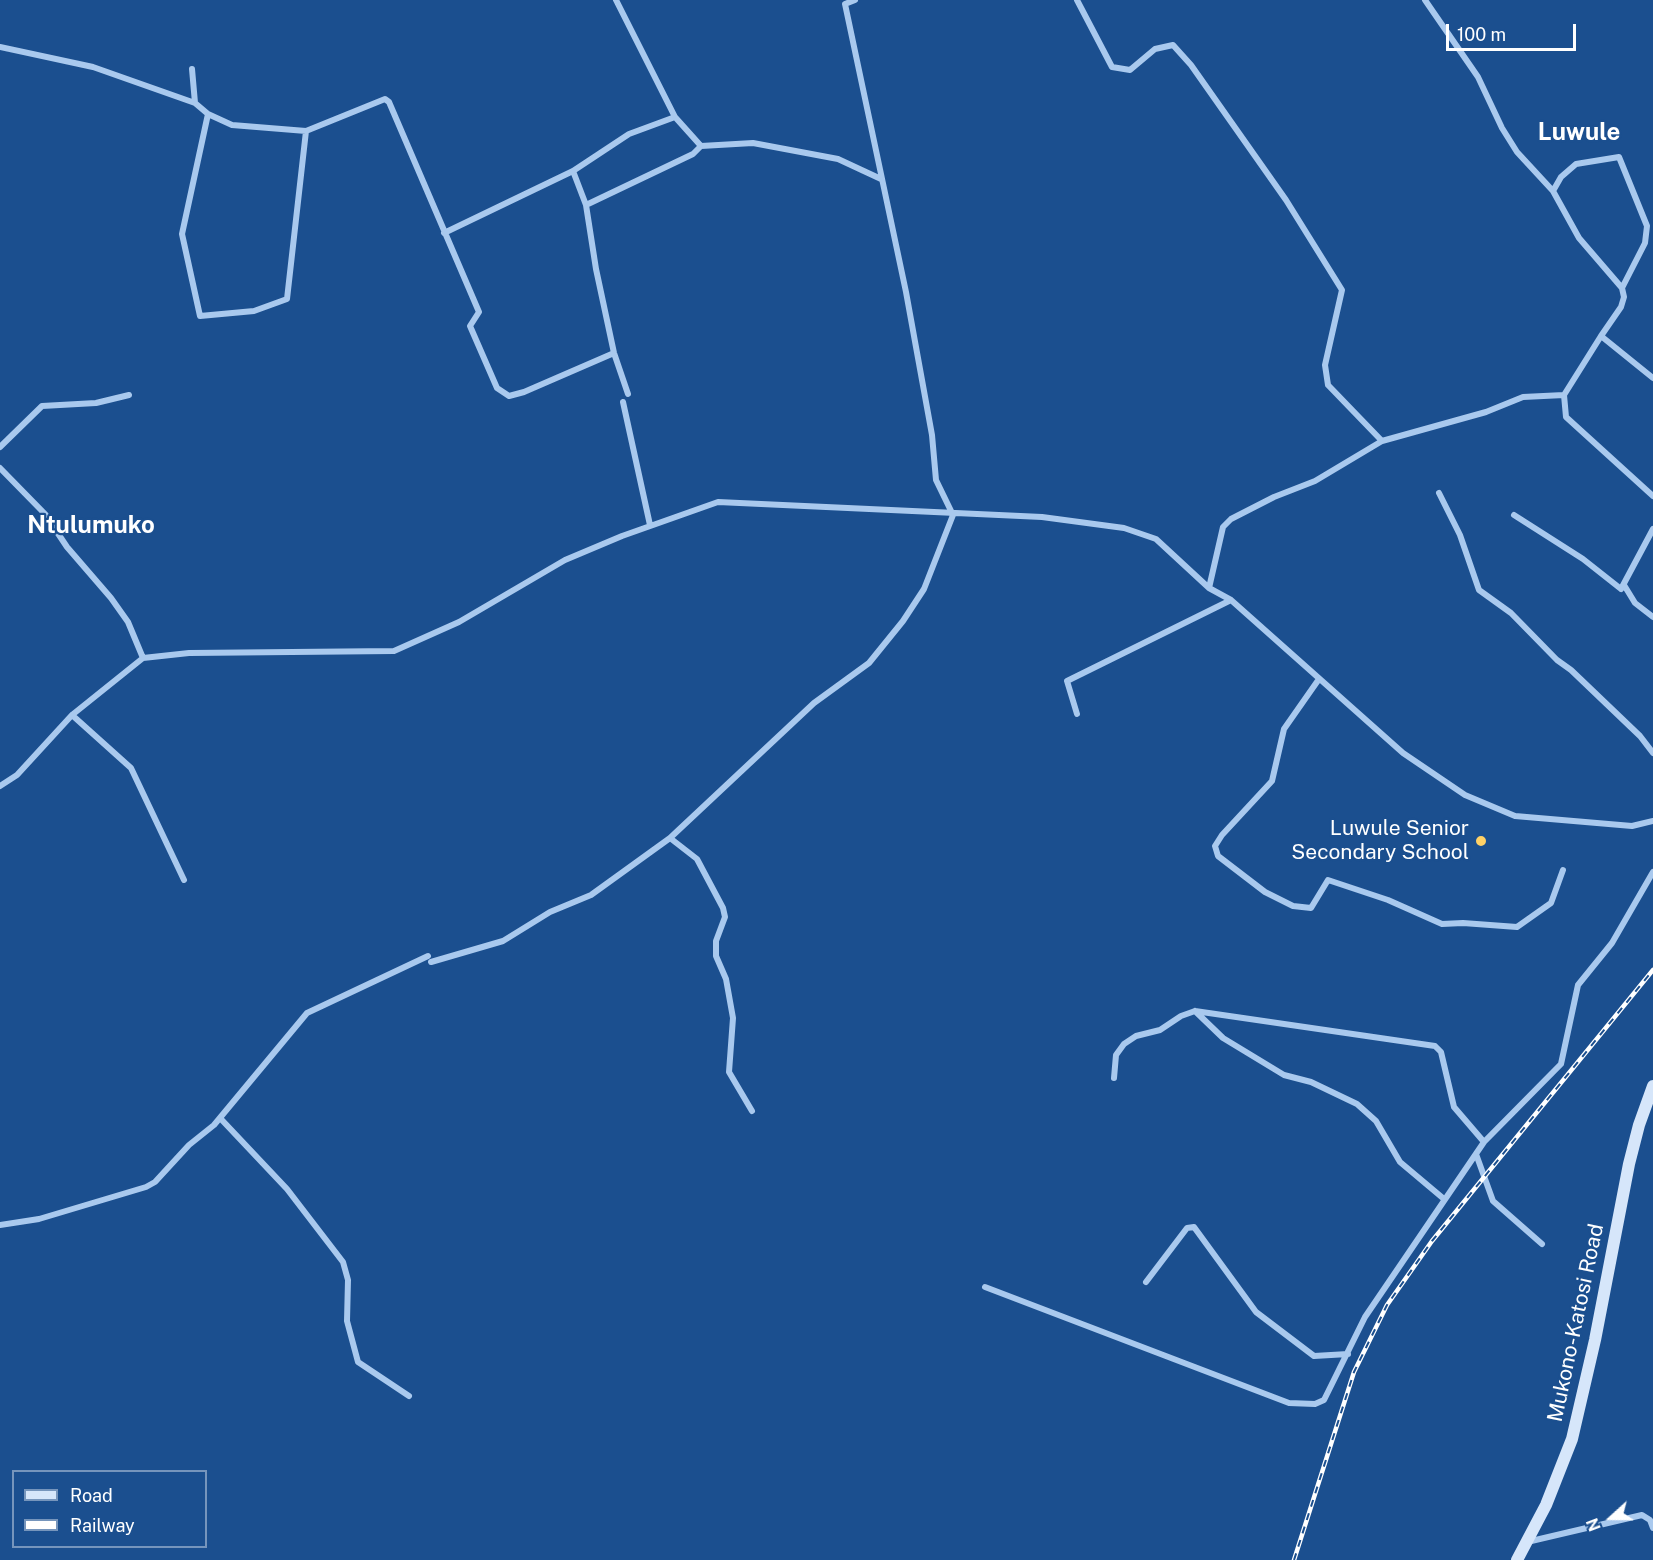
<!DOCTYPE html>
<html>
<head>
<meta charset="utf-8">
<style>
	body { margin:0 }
	#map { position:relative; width:1653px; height:1560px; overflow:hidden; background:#1b4f8f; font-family:"Public Sans",sans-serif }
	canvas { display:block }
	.legend { position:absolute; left:12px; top:1470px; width:195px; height:78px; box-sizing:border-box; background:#1b4f8f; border:2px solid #7695bc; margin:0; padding:8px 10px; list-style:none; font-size:18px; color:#fff }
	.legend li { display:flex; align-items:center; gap:12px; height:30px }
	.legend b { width:30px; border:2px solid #7695bc }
	.north { position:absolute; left:1581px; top:1488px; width:60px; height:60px; -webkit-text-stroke:4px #1b4f8f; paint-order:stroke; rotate:249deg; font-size:16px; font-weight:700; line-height:24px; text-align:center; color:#fff }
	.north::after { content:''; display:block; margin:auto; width:21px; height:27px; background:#fff; clip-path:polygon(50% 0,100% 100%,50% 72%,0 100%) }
	.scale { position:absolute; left:1446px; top:24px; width:130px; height:27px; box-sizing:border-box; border:3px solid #fff; border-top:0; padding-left:8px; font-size:18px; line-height:21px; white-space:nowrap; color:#fff; -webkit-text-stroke:4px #1b4f8f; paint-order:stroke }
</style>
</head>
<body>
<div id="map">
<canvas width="1653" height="1560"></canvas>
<ul class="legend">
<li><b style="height:8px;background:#d6e6fa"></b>Road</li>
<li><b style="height:8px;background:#fff"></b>Railway</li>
</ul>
<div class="north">N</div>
<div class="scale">100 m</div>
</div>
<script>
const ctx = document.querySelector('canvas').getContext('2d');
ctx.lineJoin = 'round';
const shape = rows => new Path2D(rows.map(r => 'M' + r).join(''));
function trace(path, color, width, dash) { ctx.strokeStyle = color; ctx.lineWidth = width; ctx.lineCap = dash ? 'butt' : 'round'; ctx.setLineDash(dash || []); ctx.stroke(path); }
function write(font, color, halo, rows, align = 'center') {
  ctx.font = font + ' "Public Sans",sans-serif'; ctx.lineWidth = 4.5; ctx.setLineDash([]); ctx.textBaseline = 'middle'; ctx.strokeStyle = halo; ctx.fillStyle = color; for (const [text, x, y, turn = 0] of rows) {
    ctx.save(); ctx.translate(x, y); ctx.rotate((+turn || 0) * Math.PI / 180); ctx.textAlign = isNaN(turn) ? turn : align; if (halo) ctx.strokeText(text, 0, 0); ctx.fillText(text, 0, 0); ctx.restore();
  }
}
const minor = shape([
	[616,0,675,117,701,146],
	[1077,0,1112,67,1130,70,1155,49,1173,45,1191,65,1286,200,1342,290,1325,365,1328,385,1382,441],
	[1425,0,1478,77,1502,128,1517,152,1553,191,1579,238,1622,288,1624,297,1621,307,1601,336,1653,378],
	[0,47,93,67,195,103,208,114,232,125,306,131,385,99,389,102,479,312,470,326,497,388,509,396,524,392,614,353],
	[192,69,195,103],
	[208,114,182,234,200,316,254,311,287,299,306,131],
	[573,171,586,205,596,269,614,353,628,394],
	[1553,191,1561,177,1576,164,1619,157,1647,226,1645,243,1622,288],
	[586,205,693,154,701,146,753,143,838,159,881,179],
	[444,233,573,171,629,134,675,117],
	[1601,336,1564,395,1566,417,1653,496],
	[623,402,650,525],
	[0,447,42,406,96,403,129,395],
	[0,468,45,514,67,547,111,598,128,622,143,658],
	[1439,493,1460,535,1479,590,1511,613,1557,660,1571,670,1640,736,1653,753],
	[1514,515,1583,559,1621,589,1624,585,1635,603,1653,617],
	[1209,588,1223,527,1231,519,1274,497,1315,481,1382,441,1486,412,1523,397,1564,395],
	[1621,589,1653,529],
	[1319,679,1284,729,1272,781,1222,835,1215,846,1218,856,1265,892,1293,906,1311,908,1328,880,1388,900,1442,924,1463,923,1517,927,1551,903,1563,870],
	[1077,714,1067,681,1231,600],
	[72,715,131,768,184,880],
	[0,786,17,775,72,715,143,658,189,653,394,651,459,622,565,560,622,536,718,502,1042,517,1124,528,1156,539,1209,588,1231,600,1403,753,1465,795,1515,816,1632,826,1653,821],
	[670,838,697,859,723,908,725,917,716,941,716,956,726,979,733,1018,729,1072,752,1111],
	[431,962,503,941,550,912,591,895,670,838,814,703,869,663,903,621,924,589,953,515,936,480,932,435,906,292,845,4,855,0],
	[1195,1011,1223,1038,1284,1075,1311,1082,1357,1104,1376,1121,1400,1162,1444,1199],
	[1114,1078,1116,1055,1124,1044,1136,1036,1160,1030,1181,1016,1195,1011,1435,1046,1441,1052,1454,1107,1484,1142],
	[220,1118,287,1189,343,1262,348,1280,347,1321,358,1362,409,1396],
	[1476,1154,1493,1201,1542,1244],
	[0,1225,39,1219,146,1187,155,1182,189,1145,214,1125,307,1013,428,956],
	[1146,1282,1187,1228,1194,1227,1256,1312,1314,1356,1348,1354],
	[985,1287,1289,1403,1315,1404,1324,1400,1365,1317,1484,1142,1561,1064,1578,985,1612,943,1653,872],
	[1527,1542,1642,1515,1650,1520,1653,1528]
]);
const secondary = shape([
	[1517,1560,1546,1505,1572,1439,1595,1340,1629,1164,1639,1125,1653,1086]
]);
const rail = shape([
	[1294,1560,1354,1372,1387,1305,1432,1241,1653,970]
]);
const markers = [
	[1481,841,6,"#ffd166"]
];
const poiNames = [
	["Luwule Senior",1469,829],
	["Secondary School",1469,853]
];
const streetNames = [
	["Mukono-Katosi Road",1576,1323,-78]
];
const quarterNames = [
	["Luwule",1579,133],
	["Ntulumuko",91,526]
];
trace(minor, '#a9c9ee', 6);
trace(secondary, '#d6e6fa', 12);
trace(rail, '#fff', 4.5);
trace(rail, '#1b4f8f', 2, [7]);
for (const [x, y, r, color] of markers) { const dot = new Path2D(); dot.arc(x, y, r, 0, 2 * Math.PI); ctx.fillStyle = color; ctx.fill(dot); trace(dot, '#1b4f8f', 2); }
write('21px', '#fff', '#1b4f8f', poiNames, 'right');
write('21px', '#fff', '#1b4f8f', streetNames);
write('bold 24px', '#fff', '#1b4f8f', quarterNames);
</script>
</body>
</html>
